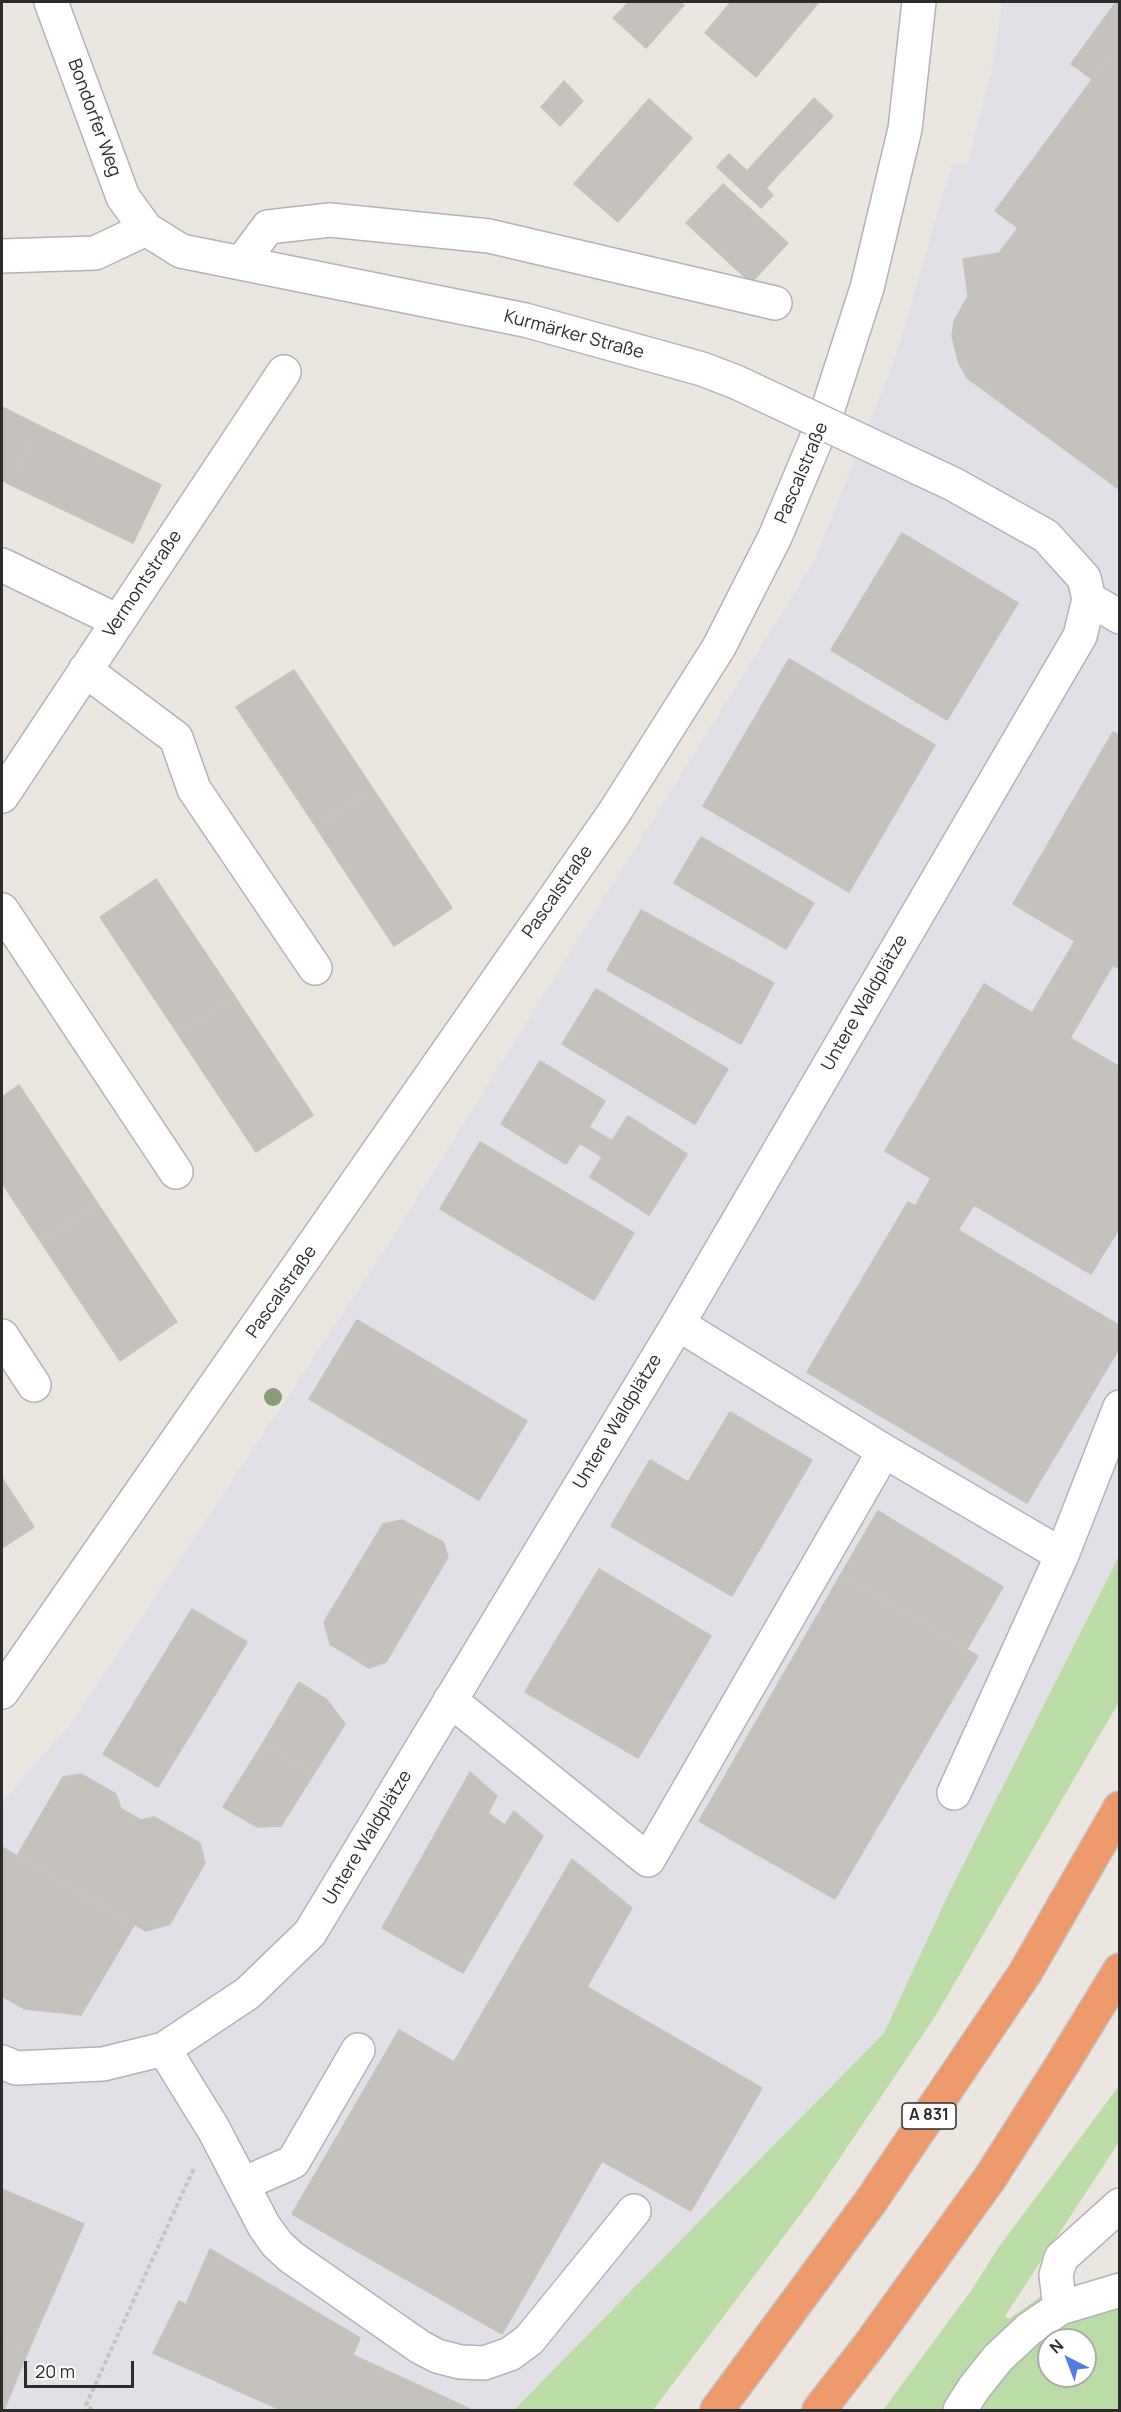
<!DOCTYPE html>
<html>
<head>
<meta charset="utf-8">
<style>
	body { margin:0 }
	#map { position:relative; width:1121px; height:2412px; overflow:hidden; background:#ece6e1; font-family:Manrope,sans-serif }
	canvas { display:block }
	.frame { position:absolute; inset:0; border:3px solid #2c2c2c; pointer-events:none }
	.north { position:absolute; left:1037px; top:2328px; width:60px; height:60px; box-sizing:border-box; background:#fff; border:2px solid #ababab; border-radius:50%; rotate:318deg; font-size:16px; font-weight:700; line-height:24px; text-align:center; color:#2c2c2c }
	.north::after { content:''; display:block; margin:auto; width:21px; height:27px; background:#547ae6; clip-path:polygon(50% 0,100% 100%,50% 72%,0 100%) }
	.scale { position:absolute; left:24px; top:2361px; width:110px; height:27px; box-sizing:border-box; border:3px solid #2c2c2c; border-top:0; padding-left:8px; font-size:18px; line-height:21px; white-space:nowrap; color:#2c2c2c; -webkit-text-stroke:4px #fff; paint-order:stroke }
</style>
</head>
<body>
<div id="map">
<canvas width="1121" height="2412"></canvas>
<div class="frame"></div>
<div class="north">N</div>
<div class="scale">20 m</div>
</div>
<script>
const ctx = document.querySelector('canvas').getContext('2d');
ctx.lineJoin = 'round';
function fill(path, color) { ctx.fillStyle = color; ctx.fill(path, 'evenodd'); }
const shape = rows => new Path2D(rows.map(r => 'M' + r).join(''));
function trace(path, color, width, dash) { ctx.strokeStyle = color; ctx.lineWidth = width; ctx.lineCap = dash ? 'butt' : 'round'; ctx.setLineDash(dash || []); ctx.stroke(path); }
function write(font, color, halo, rows, align = 'center') {
  ctx.font = font + ' Manrope,sans-serif'; ctx.lineWidth = 6; ctx.setLineDash([]); ctx.textBaseline = 'middle'; ctx.strokeStyle = halo; ctx.fillStyle = color; for (const [text, x, y, turn = 0] of rows) {
    ctx.save(); ctx.translate(x, y); ctx.rotate((+turn || 0) * Math.PI / 180); ctx.textAlign = isNaN(turn) ? turn : align; if (halo) ctx.strokeText(text, 0, 0); ctx.fillText(text, 0, 0); ctx.restore();
  }
}
const industrial = shape([
	[1002,2,1119,2,1119,1556,948,1895,884,2033,514,2410,2,2410,2,1803,71,1724,385,1250,815,560,897,353,952,164,967,165,994,60]
]);
const green = shape([
	[1119,1556,1119,1702,936,2015,815,2195,653,2410,514,2410,884,2033,948,1895],
	[1119,2086,1119,2142,1005,2316,1009,2319,1044,2294,1119,2274,1119,2410,883,2410,971,2291,998,2248],
	[1049,2340,1085,2340,1085,2376,1049,2376]
]);
const building = shape([
	[629,2,680,2,684,5,646,48,613,18,629,2],
	[731,2,819,2,756,77,705,33,731,2],
	[1116,2,1120,2,1120,42,1092,79,1071,64,1116,2],
	[1120,42,1120,490,967,378,959,364,952,336,954,321,968,296,963,259,999,253,1018,228,995,211,1120,42],
	[564,81,583,101,560,126,541,107,564,81],
	[814,98,833,116,766,188,773,195,761,208,717,167,729,154,747,171,814,98],
	[649,99,692,138,618,222,574,184,649,99],
	[723,184,788,243,751,283,686,223,723,184],
	[2,407,38,425,9,484,2,480,2,407],
	[38,425,161,485,133,543,9,484,38,425],
	[902,533,1018,603,947,720,831,650,902,533],
	[789,659,935,745,849,892,703,806,789,659],
	[294,670,373,789,316,827,236,707,294,670],
	[1113,732,1120,736,1120,969,1113,965,1070,1038,1120,1067,1120,1227,1091,1274,974,1205,958,1230,1120,1326,1120,1347,1027,1503,807,1372,908,1202,915,1206,931,1178,885,1151,984,984,1032,1013,1075,941,1013,904,1113,732],
	[373,789,452,908,394,946,316,827,373,789],
	[701,837,814,903,786,949,674,883,701,837],
	[156,879,235,997,178,1034,100,917,156,879],
	[641,910,774,983,741,1044,607,970,641,910],
	[596,989,728,1069,695,1124,562,1044,596,989],
	[235,997,313,1115,256,1152,178,1034,235,997],
	[540,1061,605,1101,589,1127,612,1141,628,1116,687,1154,649,1215,590,1177,602,1157,580,1143,566,1164,501,1124,540,1061],
	[19,1085,98,1204,41,1242,2,1183,2,1097,19,1085],
	[480,1142,634,1233,594,1300,440,1209,480,1142],
	[98,1204,177,1322,120,1361,41,1242,98,1204],
	[357,1320,527,1421,479,1500,309,1399,357,1320],
	[730,1412,812,1460,732,1596,611,1526,650,1460,688,1482,730,1412],
	[2,1478,34,1527,2,1548,2,1478],
	[878,1511,1003,1587,967,1649,841,1574,878,1511],
	[402,1520,443,1542,448,1557,386,1662,369,1668,330,1644,324,1622,383,1524,402,1520],
	[599,1569,711,1636,638,1758,525,1692,599,1569],
	[841,1574,978,1656,835,1899,699,1821,841,1574],
	[192,1609,247,1642,158,1787,103,1754,192,1609],
	[299,1682,327,1700,345,1724,313,1775,263,1743,299,1682],
	[263,1743,313,1775,281,1826,257,1827,223,1807,263,1743],
	[470,1772,497,1796,488,1813,505,1825,514,1811,543,1836,463,1973,382,1928,470,1772],
	[81,1774,116,1794,121,1809,141,1820,154,1817,200,1843,205,1863,170,1924,146,1931,17,1856,63,1777,81,1774],
	[2,1847,134,1925,81,2015,25,2009,2,1996,2,1847],
	[572,1859,632,1908,587,1987,762,2088,691,2211,602,2161,502,2334,292,2214,399,2030,454,2062,572,1859],
	[2,2189,84,2224,29,2349,2,2337,2,2189],
	[210,2249,360,2338,353,2355,472,2410,281,2410,153,2353,179,2301,186,2304,210,2249],
	[2,2337,29,2349,4,2410,2,2410,2,2337]
]);
const path = shape([
	[92,2410,86,2405,194,2168]
]);
const minor = shape([
	[51,2,123,197,146,229,181,251,525,320,702,369,736,382],
	[2,256,95,253,146,229],
	[242,262,268,227,330,220,489,236,775,303],
	[2,565,118,621],
	[1089,599,1120,617],
	[85,670,176,738,194,789,315,968],
	[2,796,284,372],
	[2,910,176,1172],
	[678,1324,884,1451,1062,1555],
	[2,1336,34,1385],
	[2,1692,614,813,719,647,775,537,825,418,867,288,905,129,919,2],
	[450,1700,648,1860,884,1451],
	[954,1793,1062,1555,1120,1407],
	[164,2049,214,2130,264,2226,277,2244,291,2257,420,2347,437,2356,460,2362,484,2363,510,2354,529,2340,634,2211],
	[2,2062,16,2068,103,2064,164,2049,248,1993,310,1933,678,1324,1080,636,1089,599,1084,578,1046,536,953,484,921,469],
	[243,2184,293,2162,358,2050],
	[1060,2308,1056,2275,1061,2258,1120,2205],
	[960,2410,974,2388,998,2358,1029,2329,1060,2308,1120,2290]
]);
const highway = shape([
	[717,2410,871,2201,1025,1973,1120,1808],
	[819,2410,871,2343,990,2178,1060,2068,1120,1970]
]);
const minorBridge = shape([
	[736,382,921,469]
]);
const trees = [
	[273,1397]
];
const shields = [
	[929,2116,54]
];
const shieldNames = [
	["A 831",929,2116]
];
const streetNames = [
	["Bondorfer Weg",94,118,70],
	["Kurmärker Straße",574,335,15],
	["Pascalstraße",802,473,-67],
	["Vermontstraße",143,584,-56],
	["Pascalstraße",558,892,-55],
	["Untere Waldplätze",865,1003,-60],
	["Pascalstraße",282,1292,-55],
	["Untere Waldplätze",618,1422,-59],
	["Untere Waldplätze",368,1838,-59]
];
fill(industrial, '#e1e0e6');
fill(green, '#bbdca4');
fill(building, '#c5c1bc');
trace(building, '#c8c2ba', 1.5);
trace(minor, '#b1b3bb', 36);
trace(highway, '#c4c4c4', 36);
trace(path, '#c4c4c4', 4, [4.5, 3]);
trace(minor, '#fff', 33);
trace(highway, '#ed996b', 33);
trace(minorBridge, '#b1b3bb', 36, []);
trace(minorBridge, '#fff', 33);
ctx.fillStyle = '#879d78';
for (const [x, y] of trees) { ctx.beginPath(); ctx.arc(x, y, 9, 0, 2 * Math.PI); ctx.fill(); }
for (const [x, y, w] of shields) { const box = new Path2D(); box.roundRect(x - w / 2, y - 13, w, 26, 4.5); ctx.fillStyle = '#fff'; ctx.fill(box); trace(box, '#2c2c2c', 1.5); }
write('bold 16px', '#2c2c2c', null, shieldNames);
write('18px', '#2c2c2c', '#fff', streetNames);
</script>
</body>
</html>
